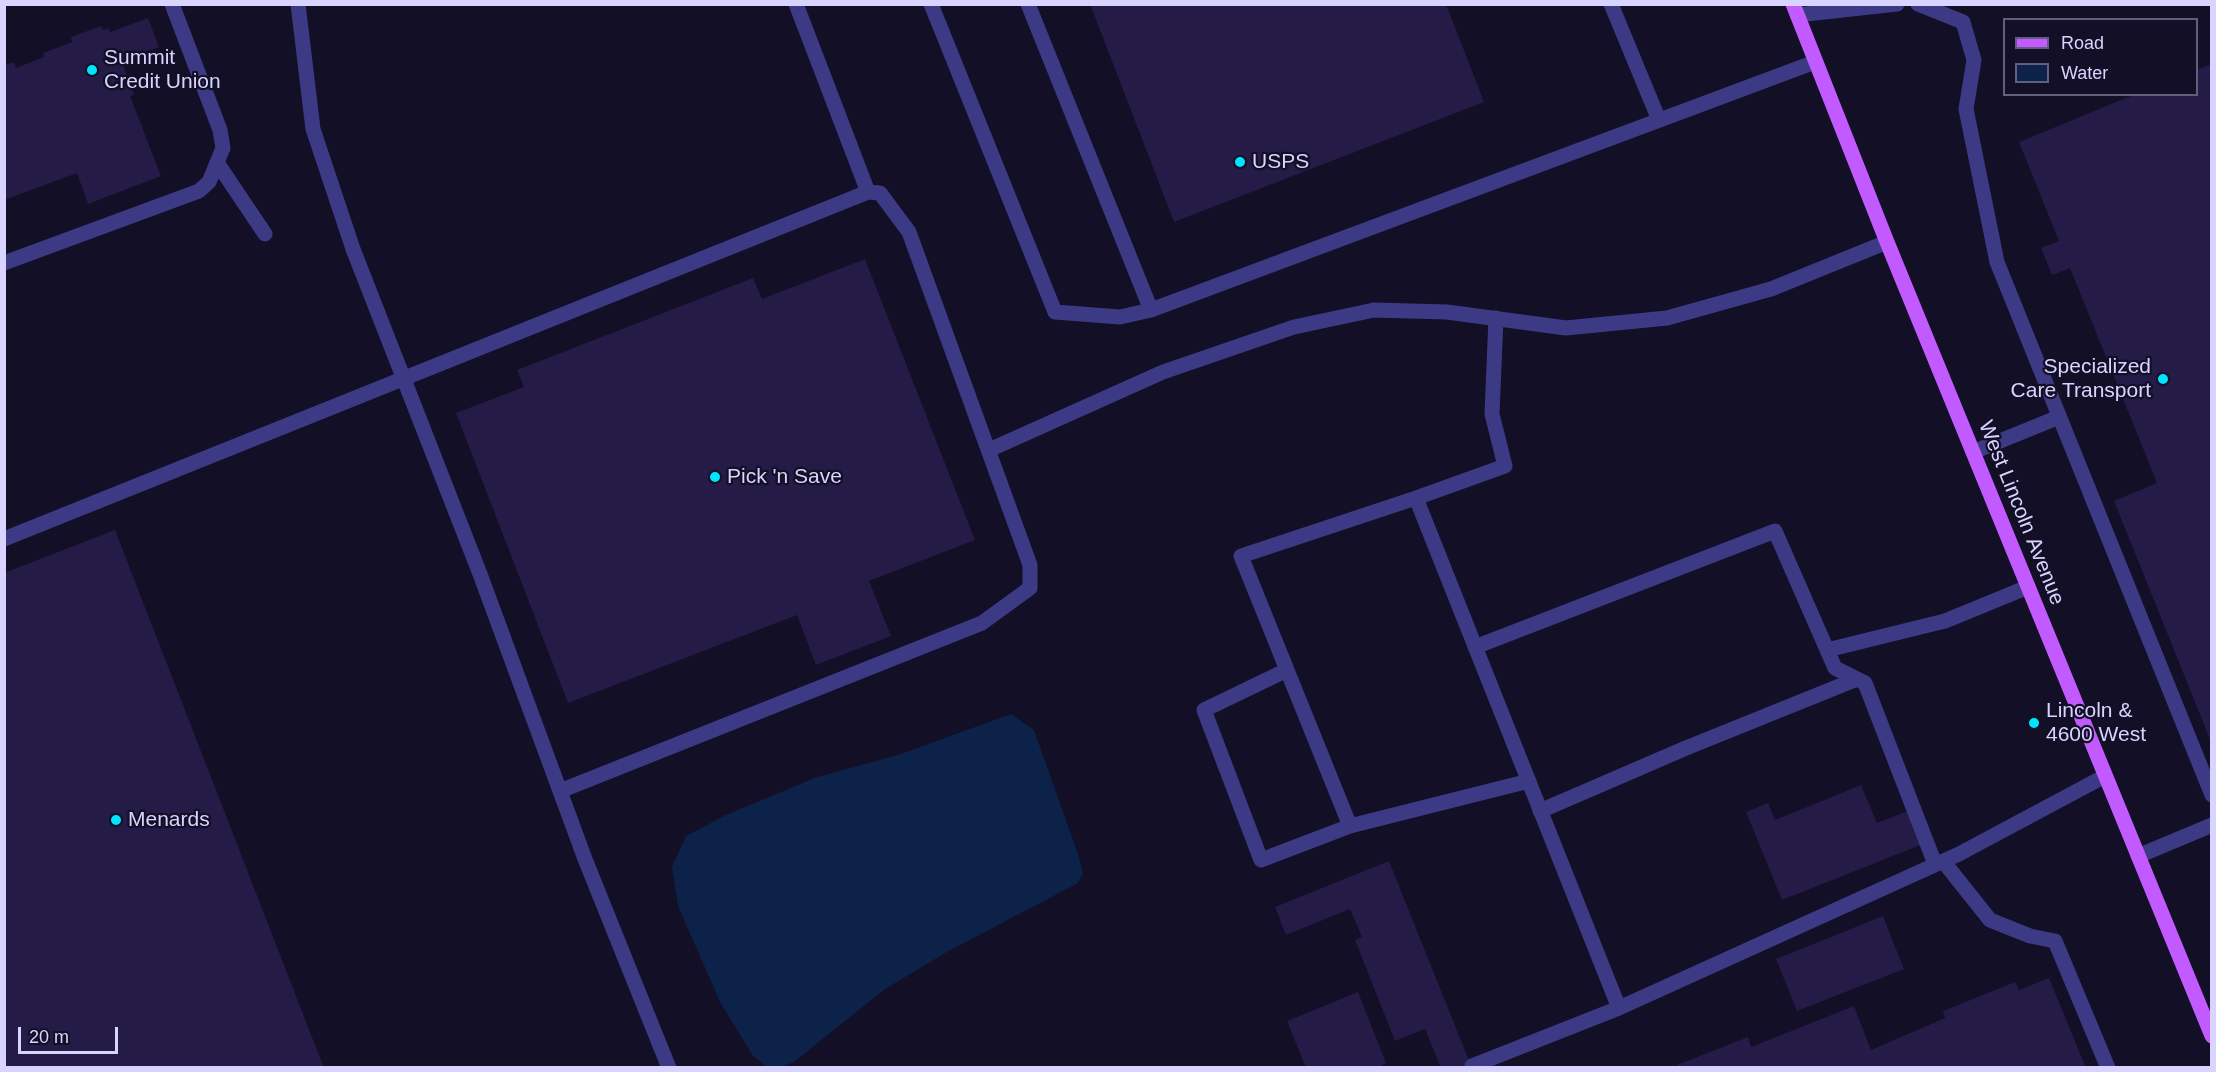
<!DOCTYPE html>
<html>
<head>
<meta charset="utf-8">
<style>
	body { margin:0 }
	#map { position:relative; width:2216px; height:1072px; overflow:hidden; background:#130f26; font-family:Helvetica,sans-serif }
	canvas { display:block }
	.frame { position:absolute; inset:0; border:6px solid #d9d4ff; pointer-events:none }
	.legend { position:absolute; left:2003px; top:18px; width:195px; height:78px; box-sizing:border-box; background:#130f26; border:2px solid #625e7d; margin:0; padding:8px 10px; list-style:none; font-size:18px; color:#d9d4ff }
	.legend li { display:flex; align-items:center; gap:12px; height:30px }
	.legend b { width:30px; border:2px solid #625e7d }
	.scale { position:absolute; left:18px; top:1027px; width:100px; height:27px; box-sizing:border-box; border:3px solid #d9d4ff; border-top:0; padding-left:8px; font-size:18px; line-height:21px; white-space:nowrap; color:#d9d4ff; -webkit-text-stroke:4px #130f26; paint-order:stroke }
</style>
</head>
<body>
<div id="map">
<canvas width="2216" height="1072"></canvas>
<div class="frame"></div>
<ul class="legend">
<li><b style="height:8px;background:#c25bff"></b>Road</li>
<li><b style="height:16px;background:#0c2248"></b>Water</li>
</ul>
<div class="scale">20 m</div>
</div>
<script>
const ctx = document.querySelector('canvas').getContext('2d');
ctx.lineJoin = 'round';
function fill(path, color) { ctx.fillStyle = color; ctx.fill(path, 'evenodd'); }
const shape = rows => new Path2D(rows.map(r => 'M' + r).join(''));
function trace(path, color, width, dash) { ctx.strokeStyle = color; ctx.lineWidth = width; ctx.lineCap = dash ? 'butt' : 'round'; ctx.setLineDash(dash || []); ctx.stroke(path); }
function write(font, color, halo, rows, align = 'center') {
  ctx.font = font + ' Helvetica,sans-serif'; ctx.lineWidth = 4.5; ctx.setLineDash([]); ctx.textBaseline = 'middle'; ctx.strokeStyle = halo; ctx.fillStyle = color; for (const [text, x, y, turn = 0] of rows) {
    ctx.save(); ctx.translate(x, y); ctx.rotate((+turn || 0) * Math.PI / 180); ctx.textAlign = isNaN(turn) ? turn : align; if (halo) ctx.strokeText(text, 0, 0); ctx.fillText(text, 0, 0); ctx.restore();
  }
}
const water = shape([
	[1011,714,1034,730,1078,854,1083,873,1078,883,947,952,885,989,794,1062,780,1067,766,1066,753,1056,720,1002,678,906,672,867,686,836,726,815,817,777,898,755]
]);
const building = shape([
	[1090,4,1446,4,1484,102,1174,222],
	[148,18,159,47,122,61,134,95,130,96,161,176,88,204,77,173,4,200,4,65,14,62,16,68,44,57,43,53,72,42,71,37,101,26,103,30,108,28,110,32],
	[2212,64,2212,742,2211,742,2114,501,2157,483,2070,268,2052,275,2041,248,2059,241,2019,142,2136,94,2196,94,2196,70],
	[865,259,975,540,869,581,891,636,816,665,797,615,568,703,456,413,524,387,517,370,753,278,762,299],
	[115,530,324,1068,4,1068,4,573],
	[1861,785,1877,823,1910,810,1923,844,1782,900,1746,812,1768,803,1775,820],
	[1389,861,1472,1068,1441,1068,1425,1029,1395,1041,1355,940,1362,937,1350,909,1286,935,1275,907],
	[1883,916,1904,969,1797,1011,1776,959],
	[2049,978,2086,1068,1678,1068,1677,1065,1748,1037,1751,1047,1854,1006,1871,1050,1945,1018,1943,1011,2015,982,2019,990],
	[1358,992,1386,1063,1376,1068,1306,1068,1287,1021]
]);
const minor = shape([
	[298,4,313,129,353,249,480,574,585,859,669,1068],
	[931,4,1055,312,1120,317,1151,310,1815,62],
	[1028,4,1151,310],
	[1611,4,1659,120],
	[1918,4,1963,22,1974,60,1966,109,1997,262,2212,795],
	[1797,15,1897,4],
	[218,164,265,234],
	[4,263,199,191,209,182,223,148,220,130,172,4],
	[1496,318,1492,414,1505,466,1416,498,1619,1008,1959,854,2105,776],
	[989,450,1163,372,1294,327,1374,310,1447,312,1566,328,1667,318,1771,289,1887,242],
	[1973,452,2059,417],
	[1416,498,1241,556,1350,826,1529,781],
	[4,539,868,192],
	[1475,647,1775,531,1835,668,1865,683,1935,864],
	[1827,650,1945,621,2028,587],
	[1287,670,1204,710,1261,860,1350,826],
	[560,791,982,623,1030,588,1030,565,909,232,880,193,868,192,796,4],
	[1540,811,1686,748,1857,679],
	[2138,856,2212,825],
	[1943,861,1990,920,2030,936,2055,941,2108,1068],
	[1472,1066,1619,1008]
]);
const major = shape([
	[1793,4,1887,242,2212,1036]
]);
const markers = [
	[92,70,6,"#00e5ff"],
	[1240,162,6,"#00e5ff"],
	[2163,379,6,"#00e5ff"],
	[715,477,6,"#00e5ff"],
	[2034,723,6,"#00e5ff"],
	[116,820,6,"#00e5ff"]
];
const poiNames = [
	["Summit",104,58],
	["Credit Union",104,82],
	["USPS",1252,162],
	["Specialized",2151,367,"right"],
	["Care Transport",2151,391,"right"],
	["Pick 'n Save",727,477],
	["Lincoln &",2046,711],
	["4600 West",2046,735],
	["Menards",128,820]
];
const streetNames = [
	["West Lincoln Avenue",2021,513,68]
];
fill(water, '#0c2248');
fill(building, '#241b47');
trace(minor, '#3d3a85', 15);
trace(major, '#c25bff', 15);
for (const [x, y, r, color] of markers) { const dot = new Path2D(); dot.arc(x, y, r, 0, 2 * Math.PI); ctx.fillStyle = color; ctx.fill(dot); trace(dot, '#130f26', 2); }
write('21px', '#d9d4ff', '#130f26', poiNames, 'left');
write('21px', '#d9d4ff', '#130f26', streetNames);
</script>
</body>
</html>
